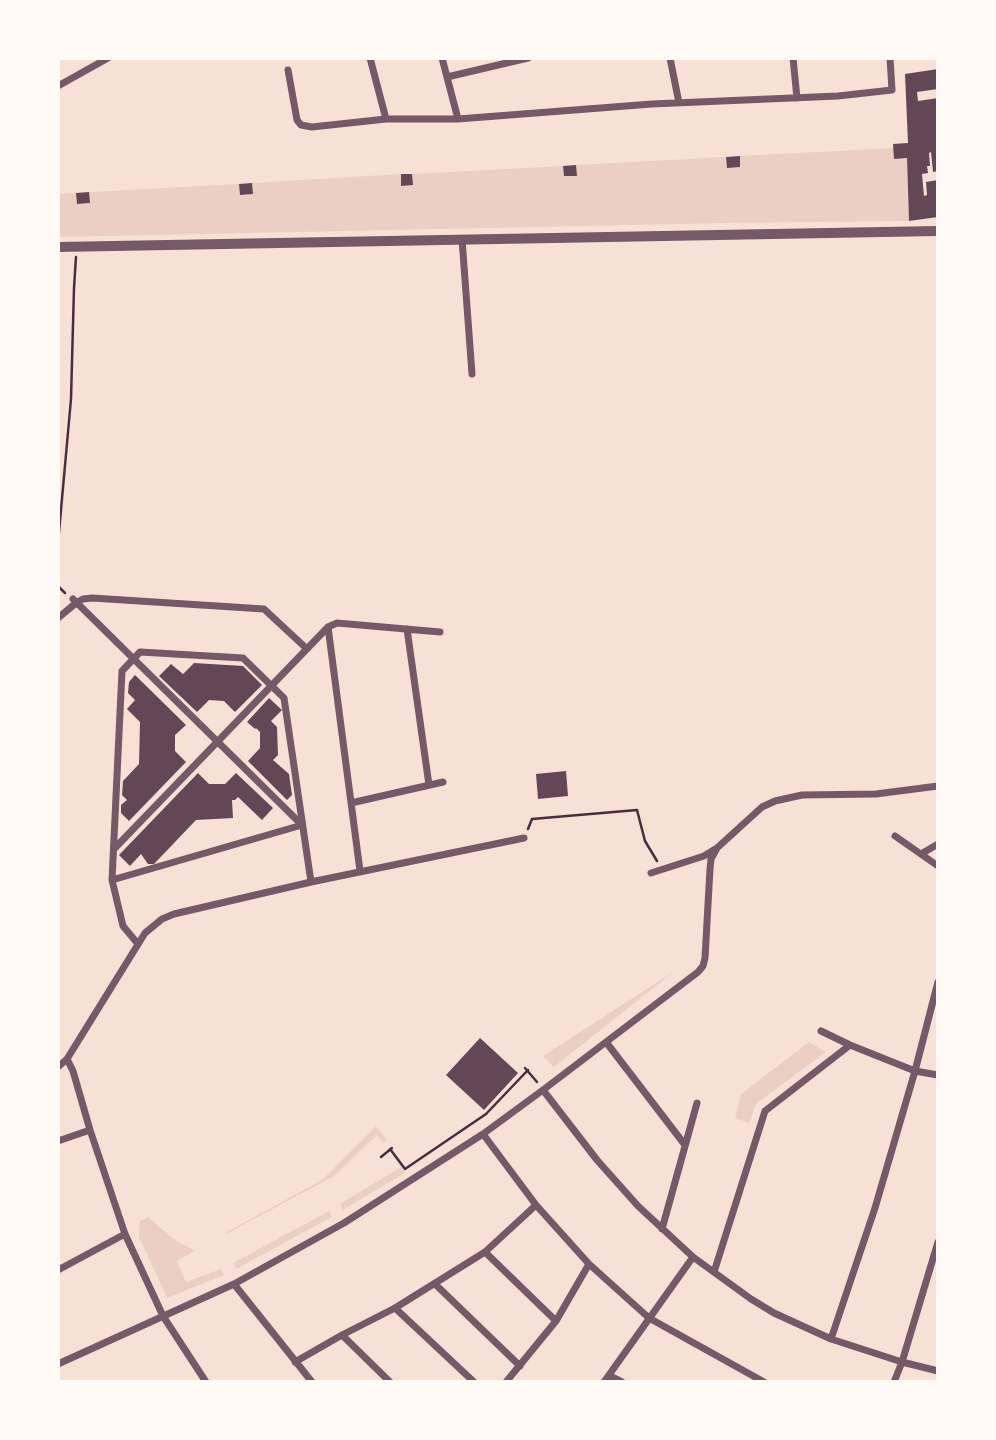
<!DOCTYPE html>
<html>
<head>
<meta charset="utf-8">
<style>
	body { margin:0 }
	#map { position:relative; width:996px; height:1440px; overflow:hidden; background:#f7e1d7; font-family:"Libre Baskerville",serif }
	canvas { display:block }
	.frame { position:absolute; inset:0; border:60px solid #fffaf5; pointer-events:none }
</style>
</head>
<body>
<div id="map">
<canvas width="996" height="1440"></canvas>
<div class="frame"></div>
</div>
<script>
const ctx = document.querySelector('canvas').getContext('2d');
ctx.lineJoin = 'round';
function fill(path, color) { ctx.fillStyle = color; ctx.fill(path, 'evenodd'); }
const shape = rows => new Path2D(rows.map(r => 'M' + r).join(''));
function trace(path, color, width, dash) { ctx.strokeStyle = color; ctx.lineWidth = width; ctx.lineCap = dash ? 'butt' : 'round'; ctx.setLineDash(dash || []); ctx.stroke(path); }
const green = shape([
	[893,148,907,158,909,221,727,223,58,237,58,194,76,193,77,204,89,203,89,192,239,184,240,195,252,194,252,183,401,174,402,186,412,185,412,174,563,166,564,176,576,176,576,165,726,157,727,167,740,167,740,156],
	[676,970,554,1067,543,1056],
	[809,1042,826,1052,756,1104,749,1123,735,1118,741,1094],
	[376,1126,387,1140,383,1143,377,1135,334,1176,226,1234,225,1233,322,1180],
	[401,1167,405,1173,343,1210,340,1204],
	[329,1211,332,1217,236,1269,233,1263],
	[148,1217,172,1238,195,1251,177,1261,186,1282,221,1269,224,1275,167,1298,139,1237,140,1221]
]);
const building = shape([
	[938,69,938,89,917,92,918,101,938,98,938,171,933,172,931,152,929,153,930,166,927,166,928,173,922,174,924,196,927,195,926,182,938,180,938,217,909,221,907,158,894,159,893,144,908,143,905,74],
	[740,156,740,167,727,168,726,157],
	[576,165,577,176,564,176,563,166],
	[401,174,412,174,413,185,401,186],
	[252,183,253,194,240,195,239,184],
	[89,192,90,203,77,204,76,193],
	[194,663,243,666,262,685,235,712,224,701,209,700,197,712,159,676,171,664,183,674],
	[135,675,186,725,175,735,175,751,186,762,129,821,121,813,121,805,127,800,122,795,123,781,139,764,140,722,127,709,135,700,128,693,129,682],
	[269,698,282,710,271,721,277,727,278,755,273,760,289,774,292,795,287,800,248,761,260,748,260,732,256,728,255,729,247,722],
	[566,771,568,796,538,799,536,774],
	[198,773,209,784,225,784,236,773,273,808,262,820,238,797,235,800,232,800,233,818,196,820,154,864,148,864,141,854,130,866,119,855],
	[480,1038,518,1073,484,1110,446,1075]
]);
const path = shape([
	[58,543,71,399,74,288,76,257],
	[58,586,65,593],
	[528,829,532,819,637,810,645,841,657,861],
	[525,1068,537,1082],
	[390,1149,405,1169,486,1114,528,1070],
	[381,1157,392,1148]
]);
const minor = shape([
	[370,58,386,119],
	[442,58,458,119],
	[670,58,679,103],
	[793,58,797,98],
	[288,70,297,120,301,125,312,127,386,119,458,119,652,104,838,96,892,90,890,58],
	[447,77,528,58],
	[58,86,108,58],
	[462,239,472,374],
	[73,599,302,825,112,880],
	[58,618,76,603,83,599,92,598,264,609,307,649],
	[328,627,360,871],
	[407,629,429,785],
	[351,803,443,782],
	[895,836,938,866],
	[114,849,328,627,337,623,440,632],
	[921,854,938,844],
	[651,873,704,856,717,848,762,807,775,801,802,795,876,794,938,786],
	[138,944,123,926,112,880,122,671,140,652,243,658,284,698,311,882],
	[821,1031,850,1045,915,1071,938,1075],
	[606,1042,685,1145],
	[67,1059,73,1071,90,1130,125,1234,163,1316,206,1382],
	[58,1067,67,1059,145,933,162,919,174,914,311,882,524,838],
	[543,1090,597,1160,638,1206,693,1257,751,1299,774,1313,831,1339,902,1362,938,1371],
	[483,1134,536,1205,589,1264,649,1318,764,1382],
	[58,1141,90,1130],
	[662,1229,697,1103],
	[485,1252,556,1321],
	[58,1270,125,1234],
	[714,1272,765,1111,850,1045],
	[234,1284,312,1382],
	[435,1284,520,1366],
	[395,1308,474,1382],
	[342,1335,390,1382],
	[831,1339,875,1208,915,1071,938,982],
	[295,1362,342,1335,395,1308,485,1252,536,1205],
	[58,1364,234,1284,344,1223,483,1134,543,1090,698,972,703,966,705,958,710,869,711,859,717,848],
	[610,1376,622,1382],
	[506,1382,556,1321,589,1264],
	[604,1382,693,1257],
	[894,1382,902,1362,938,1242]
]);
const tertiary = shape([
	[58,247,938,231]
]);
fill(green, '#ebcfc5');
fill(building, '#644757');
trace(path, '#4a2c40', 2.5);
trace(minor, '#755966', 7);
trace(tertiary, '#755966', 10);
</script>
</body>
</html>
